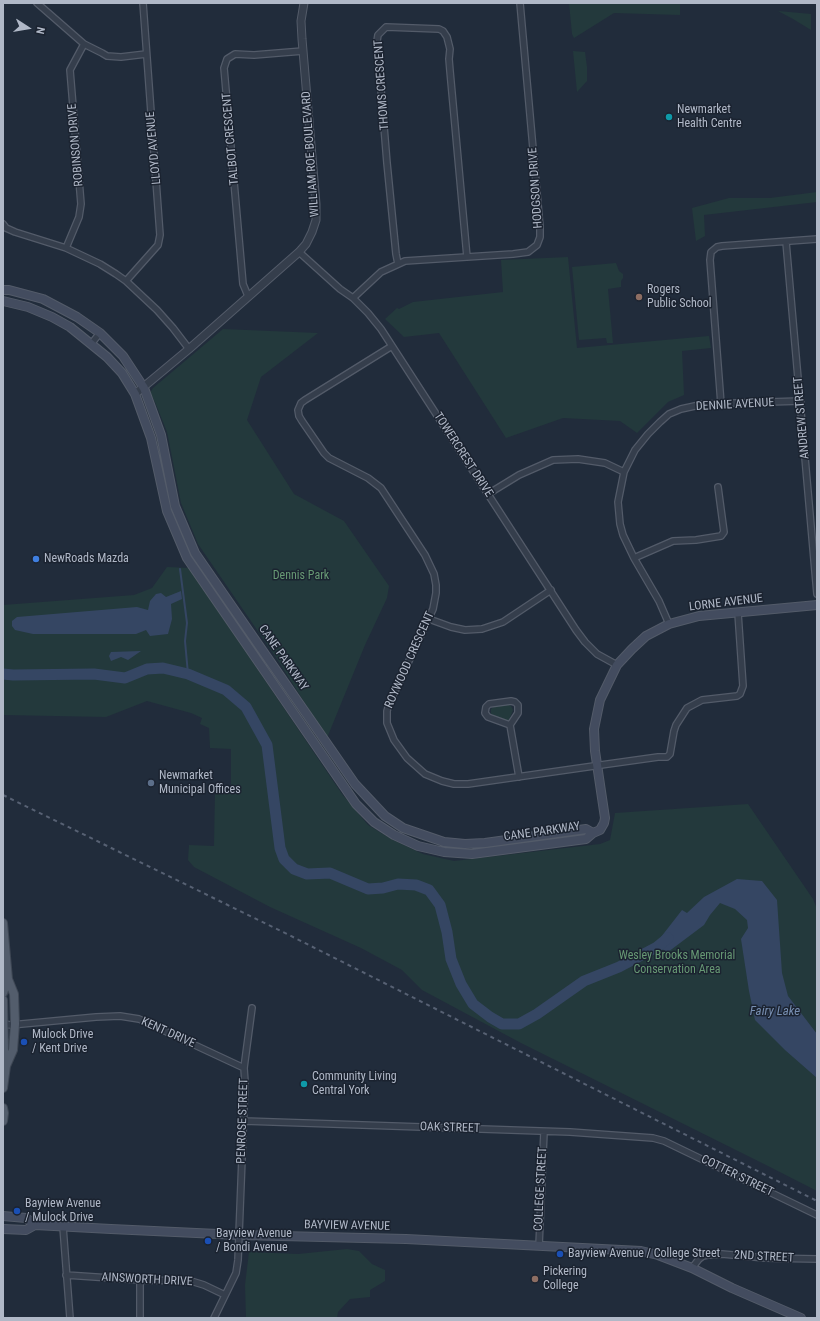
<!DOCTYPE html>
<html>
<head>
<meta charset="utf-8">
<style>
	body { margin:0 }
	#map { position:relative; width:820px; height:1321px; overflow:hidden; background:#212c3b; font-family:"Roboto Condensed",sans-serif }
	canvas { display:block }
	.frame { position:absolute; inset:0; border:4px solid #b0b8c7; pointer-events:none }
	.north { position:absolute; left:8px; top:8px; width:40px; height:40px; -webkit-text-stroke:3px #1b2330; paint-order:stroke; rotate:102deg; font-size:11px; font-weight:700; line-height:16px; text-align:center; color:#b0b8c7 }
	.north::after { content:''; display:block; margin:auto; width:14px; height:18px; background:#b0b8c7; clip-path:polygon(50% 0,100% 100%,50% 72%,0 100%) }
</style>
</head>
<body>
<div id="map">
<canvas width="820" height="1321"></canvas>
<div class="frame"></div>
<div class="north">N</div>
</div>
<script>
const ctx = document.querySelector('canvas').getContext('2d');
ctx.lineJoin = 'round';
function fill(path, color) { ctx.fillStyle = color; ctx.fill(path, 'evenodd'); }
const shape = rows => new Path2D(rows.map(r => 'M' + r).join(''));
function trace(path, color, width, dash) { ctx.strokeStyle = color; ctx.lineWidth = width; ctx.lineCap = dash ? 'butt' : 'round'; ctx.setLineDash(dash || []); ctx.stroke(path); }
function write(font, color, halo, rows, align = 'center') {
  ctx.font = font + ' "Roboto Condensed",sans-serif'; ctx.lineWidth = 3; ctx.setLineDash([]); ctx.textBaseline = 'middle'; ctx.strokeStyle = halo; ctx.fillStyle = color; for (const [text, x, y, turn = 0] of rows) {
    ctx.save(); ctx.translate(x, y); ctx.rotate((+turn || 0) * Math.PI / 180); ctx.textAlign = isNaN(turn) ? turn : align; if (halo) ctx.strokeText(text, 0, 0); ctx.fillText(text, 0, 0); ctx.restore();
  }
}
const green = shape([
	[569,3,680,3,680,15,614,13,574,38,572,34],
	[778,11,811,14,811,30,793,19],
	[573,51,585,52,587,67,587,81,577,92],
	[817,192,817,202,704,215,705,236,696,241,692,208,729,198,770,198],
	[568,257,577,348,709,336,711,348,682,351,684,395,668,402,637,433,620,421,563,418,506,438,439,333,404,337,385,319,397,308,399,309,413,302,503,292,501,260],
	[616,263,619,271,623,274,623,278,621,281,621,287,608,289,613,343,607,343,606,338,579,340,572,267],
	[223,329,318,333,261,377,247,420,294,494,344,521,389,586,387,598,365,645,327,738,277,659,198,544,181,503,167,432,155,402,150,393,153,388],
	[167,567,189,568,342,794,368,825,391,839,423,854,454,861,600,844,610,840,615,813,748,804,813,899,817,909,817,1191,768,1166,521,1043,422,990,402,970,361,948,270,907,194,867,188,860,189,845,214,846,215,790,230,788,231,787,231,749,210,748,209,728,200,724,202,718,191,713,147,701,106,717,3,715,3,605,134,595,152,588],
	[507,704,511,706,513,710,509,720,505,720,491,714,491,709,494,706],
	[347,1249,359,1251,372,1264,385,1270,385,1281,370,1290,370,1297,350,1299,338,1312,337,1318,246,1318,245,1285,249,1252,298,1254]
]);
const water = shape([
	[181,591,182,599,171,604,172,619,168,634,150,636,146,630,136,634,33,634,15,630,12,626,12,621,17,617,137,607,148,610,150,601,156,594,161,593,166,597],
	[141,651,128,660,121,657,111,661,109,656,111,652],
	[737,879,762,881,777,900,782,973,788,996,817,1034,817,1078,785,1050,755,1020,749,991,741,939,748,928,747,920,735,909,720,903,710,915,704,925,668,952,657,947,661,937,682,910,687,913,704,897]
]);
const stream = shape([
	[180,569,187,623,185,641,188,674]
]);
const river = shape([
	[3,674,13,675,94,674,125,678,147,669,163,668,188,674,226,690,246,707,267,745,280,848,284,859,294,869,307,874,330,873,368,889,383,888,398,884,416,885,429,890,440,905,447,932,451,959,461,984,473,1004,490,1017,502,1024,519,1024,537,1014,584,981,619,967,657,947,668,938]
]);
const minor = shape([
	[37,3,84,44,102,53,107,56,121,57,146,54],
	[3,224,6,228,15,232,66,248,100,264,116,274,126,281,157,310,173,328,189,349],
	[786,242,817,594],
	[66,248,79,217,81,204,70,70,84,44],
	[299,252,340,289,353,298,368,313,381,329,576,630,585,642,597,654,617,665],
	[398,264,396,254,387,163,377,41,378,35,386,27,439,29,443,31,447,37,450,49,449,59,450,71,467,257],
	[126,281,158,245,160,235,143,3],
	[248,296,243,284,224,68,227,59,235,54,254,55,303,51],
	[353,298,381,272,405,261,513,254,528,252,537,245,540,237,540,227,520,3],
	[91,344,100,333],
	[392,346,305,400,301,403,298,410,299,416,302,421,324,453,329,458,368,478,381,488,425,555,434,574,436,585,436,593,433,609,389,704,387,711,387,723,394,740,407,758,425,774,442,781,454,784,468,784,608,764,658,757,667,757,670,754,674,731,676,725,687,708,702,700,737,696,740,694,743,686,738,613],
	[721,404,710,260,711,252,717,247,722,246,817,239],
	[488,494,519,475,553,460,578,459,605,463,624,472],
	[634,558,673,541,696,540,721,536,724,532,718,487],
	[429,619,451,627,465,630,482,629,503,622,551,590],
	[669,624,659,601,634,558,623,535,620,524,618,502,624,472,635,450,648,434,660,422,669,414,681,409,704,404,801,401],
	[510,725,488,717,485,713,486,707,489,704,511,701,515,702,518,705,518,713,510,725,519,777],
	[3,1024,11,1025,96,1017,120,1016,139,1019,244,1068],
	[244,1121,570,1132,653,1138,664,1141,817,1215],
	[63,1227,70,1318],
	[539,1246,544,1132],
	[692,1268,699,1259,703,1256,708,1255,722,1254,765,1258,817,1259],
	[66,1275,140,1280,191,1281,204,1285,225,1295],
	[140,1280,140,1318],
	[214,1318,236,1273,238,1260,245,1082,244,1068,252,1008]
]);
const tertiary = shape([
	[135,394,189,349,299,252,306,244,312,232,316,220,316,204,302,39,301,21,304,3]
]);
const secondary = shape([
	[3,290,9,290,43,299,77,317,100,333,123,356,144,388,161,435,175,506,195,553,355,784,385,816,403,828,444,842,465,844,485,843,586,829,593,833],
	[3,301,28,307,52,317,70,327,107,357,122,373,135,394,151,438,167,511,187,558,356,804,374,822,394,835,418,846,444,852,472,854,586,839,593,833,600,830,604,823,605,818,595,751,594,729,600,700,617,665,632,649,646,636,669,624,699,616,817,605],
	[3,1216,26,1218,35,1225,111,1229,239,1235,406,1239,641,1251,658,1255,692,1268,732,1288,801,1318],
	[3,1229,26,1230,35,1225]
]);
const primary = shape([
	[3,923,8,979,14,994,15,1024,13,1050,6,1066],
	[3,993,8,979],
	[3,1000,4,1050,6,1066,3,1088],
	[3,1108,4,1113,3,1121]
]);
const rail = shape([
	[3,795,287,934,817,1201]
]);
const markers = [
	[669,117,4,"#0f9aa8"],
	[639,297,4,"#8d6e63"],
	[36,559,4,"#3f7fe0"],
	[151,783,4,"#5c6f8a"],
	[24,1042,4,"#1a4fb4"],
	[304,1084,4,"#0f9aa8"],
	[17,1211,4,"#1a4fb4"],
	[208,1241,4,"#1a4fb4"],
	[560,1254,4,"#1a4fb4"],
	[535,1279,4,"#8d6e63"]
];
const streetNames = [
	["THOMS CRESCENT",382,85,-94],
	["TALBOT CRESCENT",231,139,-95],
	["ROBINSON DRIVE",76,145,-95],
	["LLOYD AVENUE",154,148,-95],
	["WILLIAM ROE BOULEVARD",311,154,-94],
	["HODGSON DRIVE",536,188,-94],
	["DENNIE AVENUE",735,405,-3],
	["ANDREW STREET",802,418,-95],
	["TOWERCREST DRIVE",463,455,57],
	["LORNE AVENUE",726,603,-7],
	["CANE PARKWAY",283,658,55],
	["ROYWOOD CRESCENT",410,660,-66],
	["CANE PARKWAY",542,832,-8],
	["KENT DRIVE",168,1033,24],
	["PENROSE STREET",243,1121,-88],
	["OAK STREET",450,1128,2],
	["COTTER STREET",737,1176,26],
	["COLLEGE STREET",541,1189,-87],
	["BAYVIEW AVENUE",347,1226,1],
	["2ND STREET",764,1257,3],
	["AINSWORTH DRIVE",147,1280,3]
];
const poiNames = [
	["Newmarket",677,110],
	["Health Centre",677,124],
	["Rogers",647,290],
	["Public School",647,304],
	["NewRoads Mazda",44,559],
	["Newmarket",159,776],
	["Municipal Offices",159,790],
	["Mulock Drive",32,1035],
	["/ Kent Drive",32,1049],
	["Community Living",312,1077],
	["Central York",312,1091],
	["Bayview Avenue",25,1204],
	["/ Mulock Drive",25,1218],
	["Bayview Avenue",216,1234],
	["/ Bondi Avenue",216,1248],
	["Bayview Avenue / College Street",568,1254],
	["Pickering",543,1272],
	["College",543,1286]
];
const parkNames = [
	["Dennis Park",301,576],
	["Wesley Brooks Memorial",677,956],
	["Conservation Area",677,970]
];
const waterNames = [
	["Fairy Lake",775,1012]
];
fill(green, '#23393c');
fill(water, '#354663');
trace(stream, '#354663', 2);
trace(river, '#354663', 11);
trace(minor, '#535b69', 8);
trace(tertiary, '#535b69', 9);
trace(secondary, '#535b69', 10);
trace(primary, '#3e4754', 10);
trace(minor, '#353e4c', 5.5);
trace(tertiary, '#353e4c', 7);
trace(secondary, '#434c5f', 8);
trace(primary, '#535d6c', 8);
trace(rail, '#576173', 2, [4, 4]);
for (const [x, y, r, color] of markers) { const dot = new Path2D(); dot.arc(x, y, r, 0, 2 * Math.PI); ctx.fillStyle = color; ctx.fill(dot); trace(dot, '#1b2330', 1.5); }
write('12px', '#b0b8c7', '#1b2330', streetNames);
write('12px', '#b0b8c7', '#1b2330', poiNames, 'left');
write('12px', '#679974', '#1b2330', parkNames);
write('italic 13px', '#778eb1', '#1b2330', waterNames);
</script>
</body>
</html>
